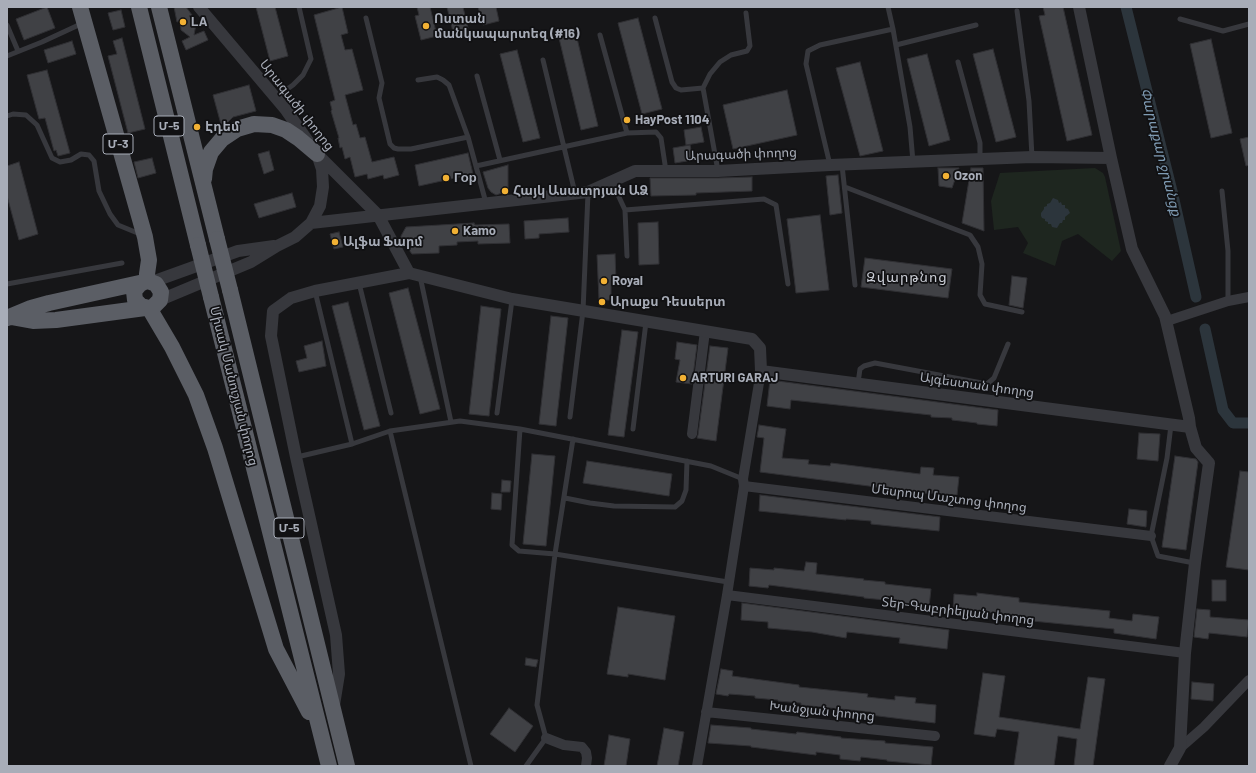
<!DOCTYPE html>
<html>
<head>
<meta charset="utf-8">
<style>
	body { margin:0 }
	#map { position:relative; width:1256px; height:773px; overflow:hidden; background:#161618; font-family:Barlow,sans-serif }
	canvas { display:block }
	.frame { position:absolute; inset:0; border:8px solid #a8adb8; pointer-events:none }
</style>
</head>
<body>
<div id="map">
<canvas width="1256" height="773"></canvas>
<div class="frame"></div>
</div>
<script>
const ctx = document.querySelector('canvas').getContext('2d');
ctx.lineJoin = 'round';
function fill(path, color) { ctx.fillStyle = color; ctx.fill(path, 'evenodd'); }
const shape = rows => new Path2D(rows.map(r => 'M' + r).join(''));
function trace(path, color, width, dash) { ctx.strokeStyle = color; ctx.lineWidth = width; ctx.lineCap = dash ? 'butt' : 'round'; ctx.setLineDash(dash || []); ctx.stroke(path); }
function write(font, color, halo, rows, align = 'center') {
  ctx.font = font + ' Barlow,"Noto Sans Armenian",sans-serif'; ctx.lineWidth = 3.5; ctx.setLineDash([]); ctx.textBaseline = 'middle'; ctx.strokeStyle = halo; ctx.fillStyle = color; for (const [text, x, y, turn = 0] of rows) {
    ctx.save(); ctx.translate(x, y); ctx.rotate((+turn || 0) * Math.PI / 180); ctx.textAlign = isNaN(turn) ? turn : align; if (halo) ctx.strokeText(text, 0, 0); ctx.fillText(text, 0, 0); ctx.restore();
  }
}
const green = shape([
	[1095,168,1103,173,1105,177,1121,251,1112,261,1078,234,1062,241,1055,266,1023,253,1028,243,1018,227,994,230,991,201,1000,173]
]);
const water = shape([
	[1053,198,1058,200,1059,203,1061,202,1062,205,1065,205,1065,208,1068,209,1070,213,1065,217,1065,220,1063,220,1062,223,1060,223,1057,228,1052,227,1051,224,1048,224,1048,222,1045,221,1045,219,1042,218,1041,216,1041,213,1044,209,1044,207,1047,206,1047,204,1050,203]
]);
const canal = shape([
	[1126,7,1172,191,1196,297],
	[1205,329,1223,410,1233,423,1249,423]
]);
const building = shape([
	[47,7,55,28,24,40,16,19,47,7],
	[174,7,186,7,192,15,189,16,196,24,194,35,204,31,208,40,186,50,182,41,190,37,181,30,180,21,177,22,174,7],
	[256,7,275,7,288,56,270,61,256,7],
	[342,7,348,33,341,35,345,50,352,49,363,90,345,95,353,125,356,124,360,138,365,137,372,162,394,157,399,175,384,179,383,175,368,179,367,174,355,177,350,157,345,159,342,147,340,148,338,138,339,138,331,111,332,110,330,102,335,100,314,15,342,7],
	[417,7,430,7,437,36,421,40,415,16,419,15,417,7],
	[447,7,463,7,468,28,453,32,447,7],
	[478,7,496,7,499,21,483,25,478,7],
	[1043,7,1063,7,1092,135,1067,141,1039,16,1045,15,1043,7],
	[121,10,125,27,113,30,108,13,121,10],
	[638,18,662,109,642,114,618,23,638,18],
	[576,34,598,126,581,130,559,38,576,34],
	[122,38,145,129,128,133,108,56,117,54,113,41,122,38],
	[1211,39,1232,133,1211,138,1190,44,1211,39],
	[72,41,76,54,48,63,44,50,72,41],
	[993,49,1016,137,996,142,973,54,993,49],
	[517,50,540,138,523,142,500,54,517,50],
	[927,54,950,140,929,146,907,59,927,54],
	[860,62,883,151,860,156,836,68,860,62],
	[47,70,70,153,58,156,56,150,54,151,45,118,39,119,27,75,47,70],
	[249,85,256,111,233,117,222,128,213,95,249,85],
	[787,90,797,135,733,149,723,105,787,90],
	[701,127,704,142,686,145,684,130,701,127],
	[1249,137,1249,165,1246,166,1240,139,1249,137],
	[690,145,693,160,675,163,673,148,690,145],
	[269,151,274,170,264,174,258,154,269,151],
	[468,153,473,174,419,186,415,165,468,153],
	[152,158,156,173,138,178,134,162,152,158],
	[19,162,38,234,19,240,7,196,7,166,19,162],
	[508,165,508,191,496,195,491,192,488,188,483,172,508,165],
	[938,168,959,168,952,188,939,186,938,168],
	[971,168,983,168,984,231,962,223,971,168],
	[838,175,842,213,830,215,826,176,838,175],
	[752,177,752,191,696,193,696,195,651,196,650,178,718,178,752,177],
	[292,193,296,207,259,218,254,204,292,193],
	[820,215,829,290,796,293,787,219,820,215],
	[568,218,569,232,539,234,539,238,525,239,524,221,568,218],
	[658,222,659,264,639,265,638,223,658,222],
	[474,223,475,225,509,224,510,243,478,244,478,241,457,242,457,245,439,246,439,253,412,254,401,239,401,236,406,227,474,223],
	[339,232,343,247,334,249,330,234,339,232],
	[615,254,616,280,611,280,611,300,599,300,597,255,615,254],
	[865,258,952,269,948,298,861,287,865,258],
	[1012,276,1027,278,1023,308,1009,305,1012,276],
	[408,288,440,409,420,414,389,293,408,288],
	[348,302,380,426,364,430,332,306,348,302],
	[481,306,501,309,489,416,469,414,481,306],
	[551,316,568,318,556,426,539,424,551,316],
	[622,330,638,332,624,437,608,435,622,330],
	[322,341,326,366,299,372,296,361,307,358,304,346,322,341],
	[677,342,697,345,692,384,676,382,680,360,675,359,677,342],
	[710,346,728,348,716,441,697,438,698,435,710,346],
	[770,380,998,410,997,426,977,424,977,423,952,420,952,418,931,417,931,415,791,400,790,409,767,406,770,380],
	[759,425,786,429,782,458,809,460,808,464,830,466,831,463,920,474,921,467,934,468,933,475,959,477,957,495,931,493,931,494,760,472,764,438,757,437,759,425],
	[1139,433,1160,434,1158,461,1137,459,1139,433],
	[532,454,555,456,546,546,523,544,532,454],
	[1175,456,1196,459,1198,462,1186,550,1162,547,1175,456],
	[587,461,672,474,669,496,583,483,587,461],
	[1240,471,1249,472,1249,570,1226,567,1240,471],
	[502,480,511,481,510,492,501,492,502,480],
	[492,493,502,494,501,510,491,509,492,493],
	[760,495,940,517,939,531,871,524,871,521,846,519,846,520,759,511,760,495],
	[1129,509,1147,511,1146,527,1127,524,1129,509],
	[806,562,817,563,816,574,864,579,863,580,885,582,885,584,931,589,929,607,885,602,886,600,864,598,864,597,769,585,768,588,749,586,750,568,774,570,774,568,804,571,806,562],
	[1212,580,1226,580,1226,601,1212,601,1212,580],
	[977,593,1019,598,1019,602,1110,611,1109,618,1132,621,1133,614,1159,617,1156,639,1114,633,1114,629,1022,620,1023,617,998,615,998,613,973,611,972,613,953,612,954,594,977,596,977,593],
	[742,603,949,630,947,649,899,643,900,638,847,632,846,638,812,632,768,628,768,622,741,620,742,603],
	[618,607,675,616,665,680,628,674,628,677,607,674,618,607],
	[1197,609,1210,610,1210,617,1249,620,1247,637,1209,633,1208,639,1194,637,1197,609],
	[526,658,538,660,536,667,525,665,526,658],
	[721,669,733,671,732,676,799,685,799,687,868,694,867,697,895,700,895,696,916,698,915,703,936,705,935,723,870,715,871,712,801,705,801,703,778,701,778,700,755,698,755,696,729,694,728,696,716,694,721,669],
	[983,673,1005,676,999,717,1080,729,1088,677,1105,679,1093,766,1074,766,1077,739,1058,736,1054,766,1014,766,1019,732,997,729,995,737,974,734,983,673],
	[1192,682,1214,684,1213,701,1191,699,1192,682],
	[509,708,533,726,515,752,490,734,509,708],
	[711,725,751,728,751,729,796,734,797,732,841,737,841,738,885,741,885,743,933,747,931,765,887,761,887,760,861,757,860,761,840,759,840,755,816,752,816,755,751,747,751,746,708,743,711,725],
	[664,728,684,732,678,766,657,766,664,728],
	[609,735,630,739,626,766,604,766,609,735]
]);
const service = shape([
	[888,7,893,29,910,127,913,162],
	[1017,11,1029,101,1032,157],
	[366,18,382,83,379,98,390,144,394,148,398,149,411,149,468,137,486,203],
	[655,18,672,82,676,88,681,90,703,88],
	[1180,19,1223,31,1249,24],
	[7,25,18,51],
	[600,35,627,133],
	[896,45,976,25],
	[7,56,42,42,83,23],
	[543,60,575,193],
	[958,62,980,143,980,158],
	[477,76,500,160],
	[418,80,437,77,443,80,449,85,468,137],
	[276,97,293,85,303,75,311,59,299,7],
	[7,116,13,114,26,115,37,125,52,158,60,162,71,160,81,154,89,155,94,161,99,191,110,214,118,225,140,234],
	[830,165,806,64,808,51,820,45,893,29],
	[842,165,855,285],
	[476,166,627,133,656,132,661,138,666,171],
	[718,171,703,88,710,74,720,62,731,55,747,51,750,46,746,13],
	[612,182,625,210,627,256],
	[845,187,970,235,978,247,982,264,980,295,985,304,1022,312],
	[1222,191,1228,251,1228,301],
	[625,210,764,199,776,205,788,284],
	[420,276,451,422],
	[359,283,391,413],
	[7,284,122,263],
	[315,291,352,444],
	[858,383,860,369,864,366,875,363,987,384,994,378,1008,344],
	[497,413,512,300],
	[570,417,583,311,588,193],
	[1171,425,1167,458,1151,536,1158,556,1194,563],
	[520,429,512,545,519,551,555,554,728,582],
	[633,429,646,322],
	[390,431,471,766],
	[297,457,352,444,390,431,460,421,520,429,711,466,743,479],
	[565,498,590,503,614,506,675,507,682,501,686,490,687,461],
	[526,766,546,738,537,705,555,554,573,439]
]);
const minor = shape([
	[1167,321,1228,301,1249,297],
	[692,434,705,331],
	[744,486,1151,536],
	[727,595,1185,653],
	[706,712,935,736],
	[546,738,564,745,582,747,586,752,587,758,586,766],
	[1180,748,1204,727,1249,680],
	[697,766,727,595,744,486,743,479,761,371]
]);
const tertiary = shape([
	[199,7,286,110,317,154,378,215,409,273,512,299,752,339,760,348,761,371,1190,427],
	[1079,7,1111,158,1132,249,1165,316,1189,418,1190,427,1196,448,1209,463,1195,563,1185,653,1180,748,1170,766],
	[311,223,588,192,635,171,718,171,830,165,1032,157,1111,158],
	[152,282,238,251,274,246],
	[160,300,251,262,277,246,295,237,311,223,320,206,323,187,322,169,318,157],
	[334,705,339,674,336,635,296,457,271,336,273,311,291,298,315,291,409,273]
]);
const trunk = shape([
	[80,7,145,237,149,260,147,274,148,281],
	[139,7,198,245],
	[159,7,217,239],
	[204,179,205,169,211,152,222,139,237,129,254,124,272,125,286,130,298,138,317,154],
	[230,290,347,766],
	[211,297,329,766],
	[149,308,172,347,196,395,215,448,276,649,309,712],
	[11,317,33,321,56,320,145,308],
	[7,318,31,308,49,303,144,282,148,281,156,284,161,292,160,300,153,307,149,308,141,306,135,300,134,291,140,284,144,282]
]);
const trunkBridge = shape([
	[217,239,230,290],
	[198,245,211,297]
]);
const markers = [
	[183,22,4,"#f2b134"],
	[426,26,4,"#f2b134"],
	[627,120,4,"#f2b134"],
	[197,127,4,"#f2b134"],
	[946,176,4,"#f2b134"],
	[446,178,4,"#f2b134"],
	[505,191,4,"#f2b134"],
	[455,231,4,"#f2b134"],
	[335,242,4,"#f2b134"],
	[604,281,4,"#f2b134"],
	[602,302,4,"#f2b134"],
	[683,378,4,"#f2b134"]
];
const shields = [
	[169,126,30],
	[118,144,30],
	[289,528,30]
];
const shieldNames = [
	["Մ-5",169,126],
	["Մ-3",118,144],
	["Մ-5",289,528]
];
const poiNames = [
	["Ոստան",434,19],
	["մանկապարտեզ (#16)",434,34],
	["LA",191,22],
	["HayPost 1104",635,120],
	["Էդեմ",205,127],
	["Ozon",954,176],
	["Гор",454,178],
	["Հայկ Ասատրյան ԱՁ",513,191],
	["Kamo",463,231],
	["Ալֆա Ֆարմ",343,242],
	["Royal",612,281],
	["Արաքս Դեսսերտ",610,302],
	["ARTURI GARAJ",691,378]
];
const streetNames = [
	["Արագածի փողոց",297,105,52],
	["Արագածի փողոց",741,154,-2],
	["Այգեստան փողոց",977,385,8],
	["Միսակ Մանուշյան փողոց",234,386,76],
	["Մեսրոպ Մաշտոց փողոց",949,498,7],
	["Տեր-Գաբրիելյան փողոց",958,611,7],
	["Խանջյան փողոց",822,711,6]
];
const waterNames = [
	["Փարաքար ջրանցք",1161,152,76]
];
const neighbourhoodNames = [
	["Զվարթնոց",907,277]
];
fill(green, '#1e261f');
fill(water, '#2c353c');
trace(canal, '#2c353c', 11);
fill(building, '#404145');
trace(building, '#303034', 1);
trace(service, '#37383d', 5);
trace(minor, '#37383d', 10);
trace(tertiary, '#37383d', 12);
trace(trunk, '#5b5e65', 16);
trace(trunkBridge, '#5b5e65', 16);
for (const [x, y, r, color] of markers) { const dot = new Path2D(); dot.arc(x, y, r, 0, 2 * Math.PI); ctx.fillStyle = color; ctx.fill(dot); trace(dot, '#111113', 1.5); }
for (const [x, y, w] of shields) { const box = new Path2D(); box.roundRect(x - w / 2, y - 10, w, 20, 3); ctx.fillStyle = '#111113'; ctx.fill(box); trace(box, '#a8adb8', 1); }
write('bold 12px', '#a8adb8', null, shieldNames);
write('bold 13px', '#a8adb8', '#111113', poiNames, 'left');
write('13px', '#a8adb8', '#111113', streetNames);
write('italic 14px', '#7f9bb3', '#111113', waterNames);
ctx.letterSpacing = '1px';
write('14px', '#c9ccd4', '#111113', neighbourhoodNames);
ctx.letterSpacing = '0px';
</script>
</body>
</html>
